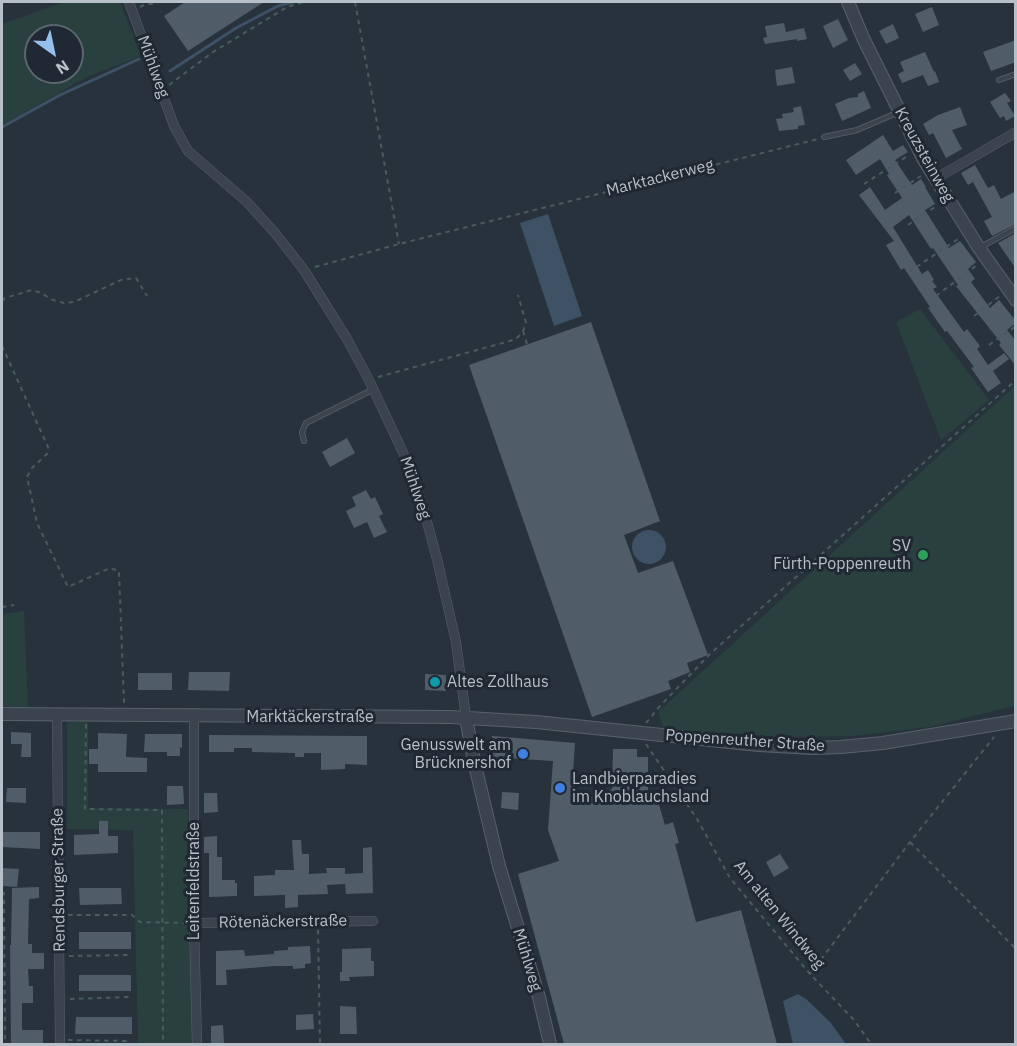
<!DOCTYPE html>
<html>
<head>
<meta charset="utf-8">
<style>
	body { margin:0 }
	#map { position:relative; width:1017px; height:1046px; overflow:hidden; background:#27323d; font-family:"IBM Plex Sans",sans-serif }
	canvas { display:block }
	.frame { position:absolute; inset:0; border:3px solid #b7bfc8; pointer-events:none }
	.north { position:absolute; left:24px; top:24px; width:60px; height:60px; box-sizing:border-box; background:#202933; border:2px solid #5c656f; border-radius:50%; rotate:147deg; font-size:16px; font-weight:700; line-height:24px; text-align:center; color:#b7bfc8 }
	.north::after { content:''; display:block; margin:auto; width:21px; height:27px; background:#96bfee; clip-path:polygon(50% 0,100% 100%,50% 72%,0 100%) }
</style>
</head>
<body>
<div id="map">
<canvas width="1017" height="1046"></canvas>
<div class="frame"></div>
<div class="north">N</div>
</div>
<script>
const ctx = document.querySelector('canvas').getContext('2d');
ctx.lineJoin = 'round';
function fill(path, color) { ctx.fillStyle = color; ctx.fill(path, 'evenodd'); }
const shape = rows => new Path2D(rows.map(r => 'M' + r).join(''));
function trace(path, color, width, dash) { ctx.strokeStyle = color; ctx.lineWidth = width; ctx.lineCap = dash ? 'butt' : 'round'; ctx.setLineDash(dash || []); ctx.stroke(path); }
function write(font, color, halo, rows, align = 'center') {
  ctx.font = font + ' "IBM Plex Sans",sans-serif'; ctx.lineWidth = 6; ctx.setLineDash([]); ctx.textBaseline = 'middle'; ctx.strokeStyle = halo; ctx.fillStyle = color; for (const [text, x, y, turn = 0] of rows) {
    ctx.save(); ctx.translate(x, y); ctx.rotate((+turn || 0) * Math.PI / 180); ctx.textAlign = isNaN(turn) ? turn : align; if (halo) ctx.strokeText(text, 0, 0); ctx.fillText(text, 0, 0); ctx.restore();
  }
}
const green = shape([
	[65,2,120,2,141,56,87,77,2,125,2,24],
	[36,36,72,36,72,72,36,72],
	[920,309,989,400,941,440,896,322],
	[1015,386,1016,704,1014,706,929,727,853,736,789,737,664,730,658,712],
	[24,611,28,708,2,706,2,614],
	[67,722,88,722,88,808,188,809,193,1044,138,1044,133,830,67,829]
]);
const water = shape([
	[548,214,582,316,554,326,520,223],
	'632 547a17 17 0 1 1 34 0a17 17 0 1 1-34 0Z',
	[798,994,806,999,831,1023,846,1044,793,1044,783,1001]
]);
const stream = shape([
	[170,71,236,28,278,6,293,2],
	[2,127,60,95,139,59]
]);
const building = shape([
	[185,2,264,2,188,51,164,16],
	[932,7,939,25,923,32,915,14],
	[838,19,848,40,833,48,823,26],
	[784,23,786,32,804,28,807,39,797,41,797,39,765,44,763,38,767,37,765,26],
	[893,24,899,38,886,44,879,31],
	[1016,40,1016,62,991,71,983,52],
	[925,52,934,72,935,71,939,82,928,86,923,75,902,83,898,74,904,71,900,62],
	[855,63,862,74,850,81,843,70],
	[792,67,795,83,777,86,775,70],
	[864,91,871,108,842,121,835,104,849,98,858,97,858,94],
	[1005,93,1011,101,1007,103,1015,116,1006,121,1004,116,1000,118,990,102],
	[801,106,805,125,798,126,798,129,779,131,776,119,783,118,782,114,794,112,793,108],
	[960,107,967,125,952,130,962,149,946,158,933,133,929,135,923,124,938,115],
	[883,135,893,151,903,145,908,152,895,160,912,185,921,179,926,187,925,187,935,204,925,210,949,248,960,241,976,262,968,269,975,279,971,282,990,308,999,300,1016,321,1016,323,1007,330,1016,341,1016,366,999,345,1001,343,956,286,958,285,933,248,931,249,909,215,893,227,922,274,928,270,934,280,932,281,937,287,933,289,964,332,967,329,980,346,977,349,988,365,1004,353,1009,359,993,371,1001,383,988,392,971,368,974,367,947,331,945,332,928,308,930,307,904,268,901,270,886,245,894,241,859,195,870,187,885,210,902,198,887,175,889,174,880,159,856,175,846,160],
	[975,165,988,188,994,185,1001,199,1016,191,1016,224,992,236,984,221,992,217,973,182,968,185,961,173],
	[1016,233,1016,269,998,243],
	[591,322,660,521,624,535,638,573,673,561,708,655,687,663,690,672,668,681,671,689,592,717,469,365],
	[347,438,355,453,330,467,322,452],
	[366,490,371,499,375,497,383,514,379,516,387,532,374,538,367,522,354,528,346,511,356,506,352,497],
	[189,672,230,672,229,691,188,690],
	[138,673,172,673,172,690,138,690],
	[425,674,446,675,446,691,425,690],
	[11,732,31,733,31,757,21,757,22,744,11,744],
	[98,733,127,734,126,757,147,758,147,772,98,772,98,764,89,764,89,749,98,749],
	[145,734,182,734,182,748,180,747,180,756,167,756,167,752,144,752],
	[209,735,367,736,367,765,345,764,345,769,321,770,321,753,304,753,304,757,295,757,295,753,252,752,252,748,234,748,234,752,209,752],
	[492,736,575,743,571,804,612,789,613,749,637,749,637,757,648,757,648,799,656,795,665,825,673,822,679,843,675,844,696,922,741,910,777,1044,564,1044,518,874,559,861,548,830,553,761,490,757],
	[167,786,183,786,184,804,167,805],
	[7,788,26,788,26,803,6,802],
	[502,792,519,793,518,810,501,808],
	[204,793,217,793,218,812,204,813],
	[99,821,108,821,108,836,118,836,118,853,74,855,74,835,99,834],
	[2,832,40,832,40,849,2,847],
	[217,836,217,857,222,857,222,880,235,880,235,883,237,883,237,896,209,897,209,853,204,853,204,837],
	[292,840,301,840,302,854,309,854,309,874,327,873,326,868,345,868,345,874,363,873,363,848,372,847,373,893,346,894,345,884,327,885,328,894,298,895,298,907,285,908,285,895,254,896,254,876,275,875,275,870,294,870],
	[780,854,789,868,774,877,766,862],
	[2,868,19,869,17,887,2,886],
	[39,887,39,898,29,899,28,944,32,944,32,953,44,953,44,969,28,969,29,986,33,986,33,1003,22,1003,22,1030,43,1030,43,1044,11,1044,10,945,11,945,12,888],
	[79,888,121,888,122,904,80,905],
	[79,932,131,932,131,949,79,949],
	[310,946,311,963,305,964,305,968,293,969,293,966,275,966,226,970,227,985,216,985,216,951,244,950,245,956,274,954,274,951,288,950,288,947],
	[371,948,371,961,374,961,374,976,349,977,350,981,340,981,340,972,342,972,342,949],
	[79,975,131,975,131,991,79,991],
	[340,1006,356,1007,357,1034,340,1034],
	[313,1014,314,1029,296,1030,296,1015],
	[76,1017,132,1017,132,1034,75,1034],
	[223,1025,224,1044,211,1044,211,1026]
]);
const path = shape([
	[355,2,399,244],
	[140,7,144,5,158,3],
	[169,85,213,52,287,7,304,2],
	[864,184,909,155],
	[895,193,921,176],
	[908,225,938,205],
	[315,267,399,244,818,139],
	[909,272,961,237],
	[936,296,977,265],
	[2,301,5,298,32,290,41,293,53,300,64,303,74,302,121,280,136,278,147,296],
	[974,316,1000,296],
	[523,331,527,344],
	[989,345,1016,326],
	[2,346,48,447,47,454,32,468,27,477,37,523,68,587,110,568,119,571,124,703],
	[378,377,510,341,518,337,523,331,526,323,518,295],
	[2,607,14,605],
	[646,723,659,707,710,654,1016,380],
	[86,724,85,809,162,810,163,1044],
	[646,744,697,819,730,878,810,974,854,1020,871,1044],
	[910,842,1016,949],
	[2,892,4,893,5,1044],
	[68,915,132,915,140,922,186,923],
	[318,930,320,1044],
	[69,956,130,955],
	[810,974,910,842,994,737],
	[70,999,130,997],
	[68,1040,128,1041]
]);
const service = shape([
	[999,80,1016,74],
	[824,137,857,130,899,112],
	[979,248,1016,228],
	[304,441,302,432,306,423,374,389]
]);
const minor = shape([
	[129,2,174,126,188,151,247,202,275,233,304,270,347,339,369,380,406,459,423,507,437,559,456,642,466,718],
	[935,179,1016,132],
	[57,715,60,1044],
	[194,717,194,923,197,1044],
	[194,923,373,921]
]);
const tertiary = shape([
	[848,2,864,40,924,160,979,248,1016,300],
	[2,714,450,717,536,722,759,745,813,748,841,747,883,743,1016,721],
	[466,718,474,761,499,866,539,997,550,1044]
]);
const markers = [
	[923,555,6,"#2e9e5b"],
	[435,682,6,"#0f9aa8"],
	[523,754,6,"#3f7fe0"],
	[560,788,6,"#3f7fe0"]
];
const streetNames = [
	["Mühlweg",153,67,70],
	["Kreuzsteinweg",924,155,61],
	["Marktackerweg",660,178,-14],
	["Mühlweg",415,488,71],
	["Marktäckerstraße",310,717],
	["Poppenreuther Straße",745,741,4],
	["Rendsburger Straße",59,880,-91],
	["Leitenfeldstraße",194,881,-90],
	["Am alten Windweg",779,915,51],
	["Rötenäckerstraße",283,922,-1],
	["Mühlweg",527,960,73]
];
const poiNames = [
	["SV",911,546],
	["Fürth-Poppenreuth",911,564],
	["Altes Zollhaus",447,682,"left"],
	["Genusswelt am",511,745],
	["Brücknershof",511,763],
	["Landbierparadies",572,779,"left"],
	["im Knoblauchsland",572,797,"left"]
];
fill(green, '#2a403f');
fill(water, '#3f5164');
trace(stream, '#3f5164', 3);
fill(building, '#505d68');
trace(service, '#59626b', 6);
trace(minor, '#59626b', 10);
trace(tertiary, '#59626b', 14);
trace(path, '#495c5d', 2, [4.5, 4.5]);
trace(service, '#3b444e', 4.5);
trace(minor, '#3b444e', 9);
trace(tertiary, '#3b444e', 12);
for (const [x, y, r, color] of markers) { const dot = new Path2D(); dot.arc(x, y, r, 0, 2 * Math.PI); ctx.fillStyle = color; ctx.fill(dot); trace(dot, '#202933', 2); }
write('16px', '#b7bfc8', '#202933', streetNames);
write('16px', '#b7bfc8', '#202933', poiNames, 'right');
</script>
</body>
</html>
